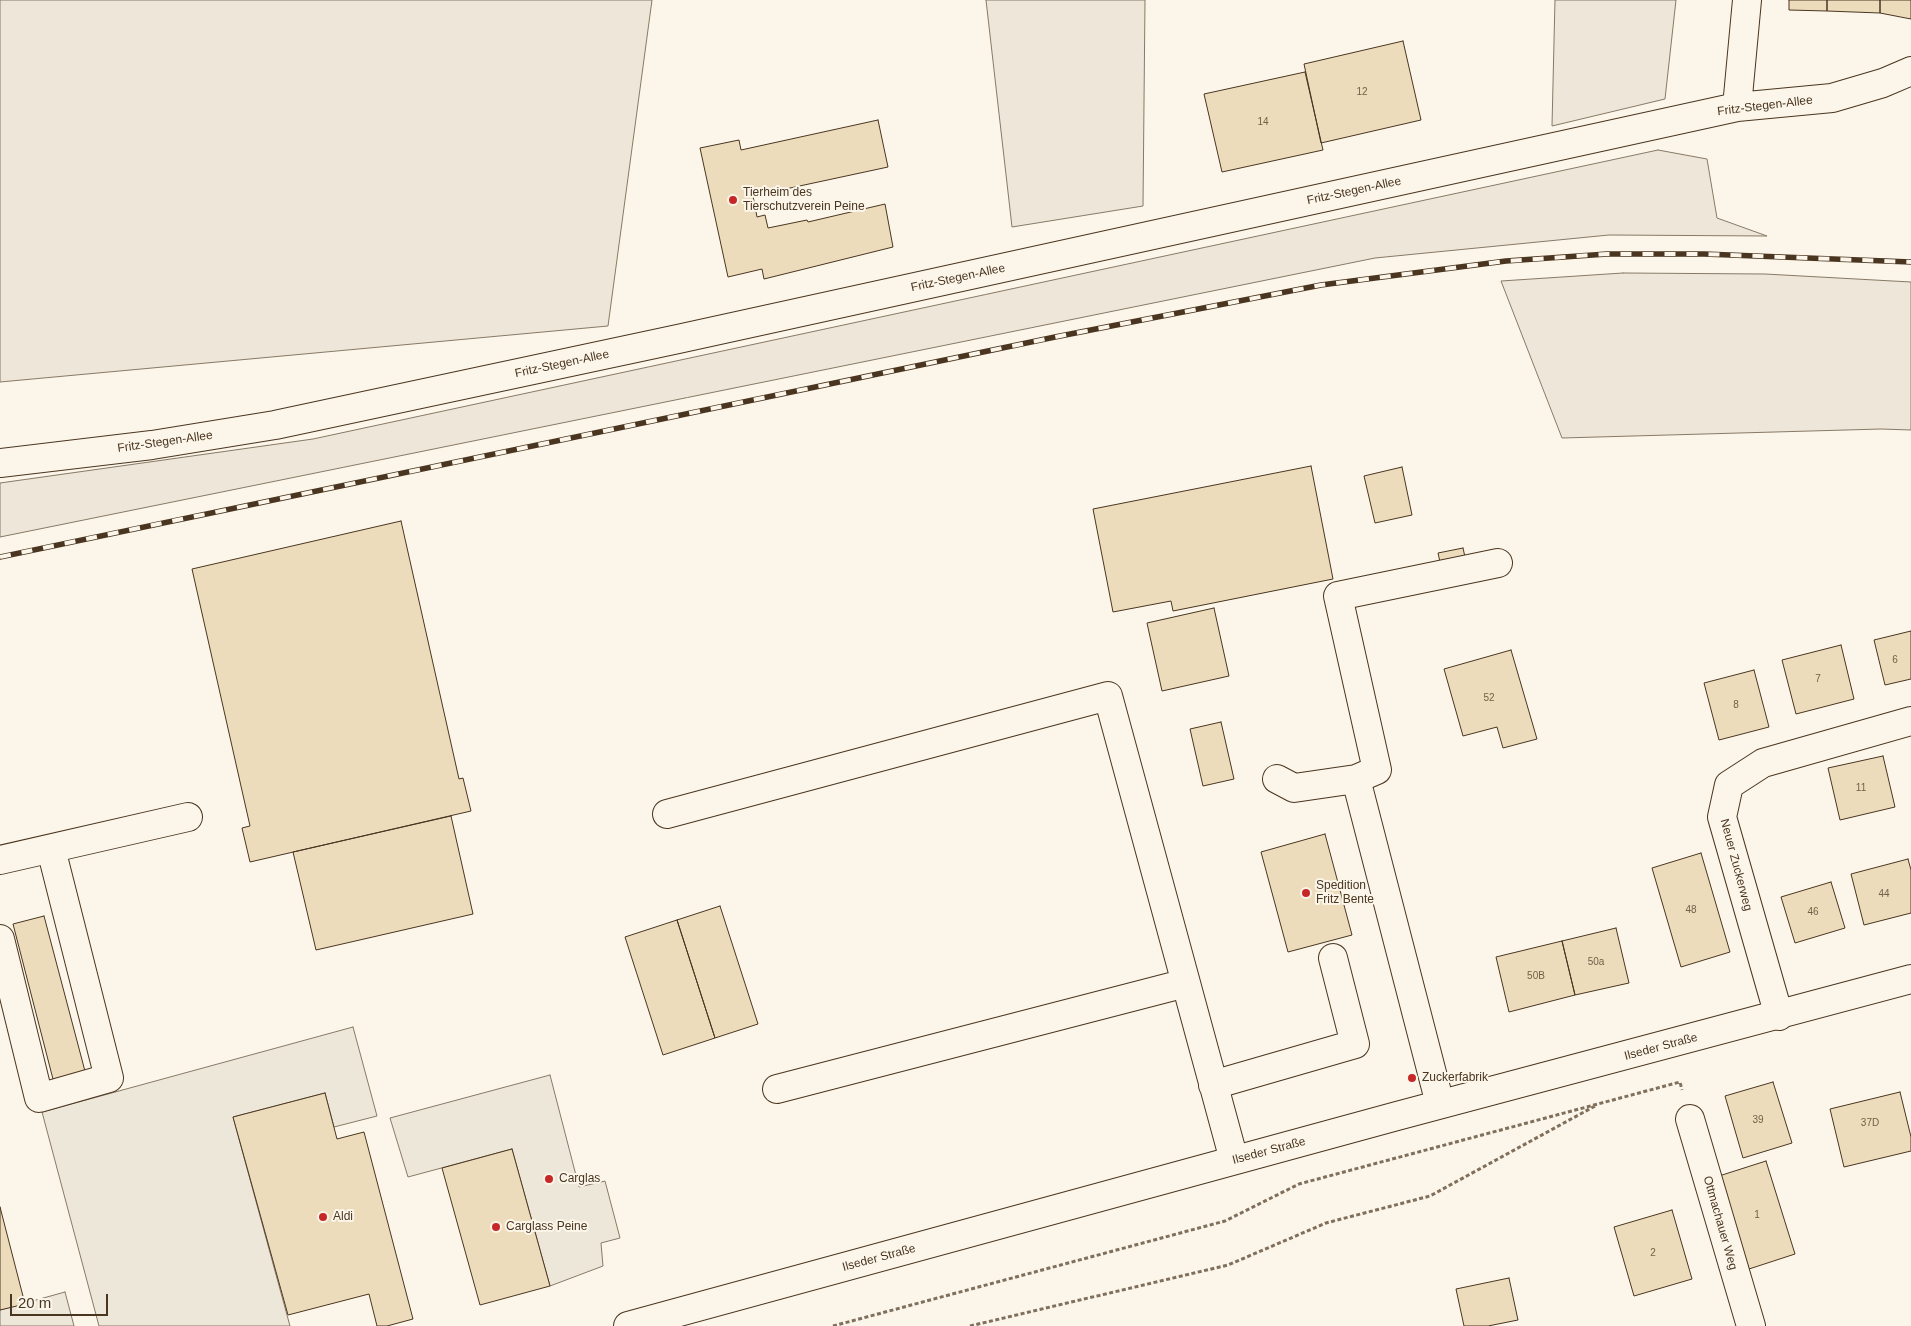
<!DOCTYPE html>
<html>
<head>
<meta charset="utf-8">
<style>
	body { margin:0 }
	#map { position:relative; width:1911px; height:1326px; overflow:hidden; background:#fbf6e9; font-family:Helvetica,sans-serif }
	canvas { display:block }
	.scale { position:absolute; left:10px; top:1294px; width:98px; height:22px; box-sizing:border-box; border:2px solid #4a3520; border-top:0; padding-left:6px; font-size:15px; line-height:18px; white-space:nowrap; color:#4a3520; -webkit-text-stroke:4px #fbf6e9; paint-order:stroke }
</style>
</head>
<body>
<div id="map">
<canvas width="1911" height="1326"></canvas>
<div class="scale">20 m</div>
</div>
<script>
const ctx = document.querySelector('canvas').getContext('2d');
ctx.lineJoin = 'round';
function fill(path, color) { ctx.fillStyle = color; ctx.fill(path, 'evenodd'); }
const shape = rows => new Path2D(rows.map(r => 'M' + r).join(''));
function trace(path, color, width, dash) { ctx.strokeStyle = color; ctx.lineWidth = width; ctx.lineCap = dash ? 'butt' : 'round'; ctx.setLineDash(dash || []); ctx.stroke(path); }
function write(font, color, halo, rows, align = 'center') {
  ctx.font = font + ' Helvetica,sans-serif'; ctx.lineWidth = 4; ctx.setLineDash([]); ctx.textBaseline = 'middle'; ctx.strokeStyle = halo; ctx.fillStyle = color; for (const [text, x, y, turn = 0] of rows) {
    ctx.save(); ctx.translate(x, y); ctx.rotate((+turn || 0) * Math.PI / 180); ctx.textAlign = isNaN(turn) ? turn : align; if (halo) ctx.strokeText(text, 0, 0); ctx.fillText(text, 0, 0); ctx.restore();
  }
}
const green = shape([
	[0,0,652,0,608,326,0,382,0,0],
	[986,0,1145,0,1143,206,1012,227,986,0],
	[1555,0,1676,0,1665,99,1552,126,1555,0],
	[1658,150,1707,159,1717,218,1767,236,1609,235,1375,258,0,537,0,483,313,439,1658,150],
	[1623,273,1765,274,1911,282,1911,430,1881,429,1562,438,1501,281,1623,273]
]);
const parking = shape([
	[353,1027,377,1116,334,1127,325,1093,233,1117,290,1326,99,1326,42,1112,353,1027],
	[550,1075,579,1187,605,1181,620,1238,601,1243,603,1266,550,1286,512,1149,408,1177,390,1118,550,1075],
	[65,1292,74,1326,0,1326,0,1310,65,1292]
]);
const building = shape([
	[1789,0,1827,0,1827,11,1789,10,1789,0],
	[1827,0,1880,0,1880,13,1827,11,1827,0],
	[1880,0,1911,0,1911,19,1880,13,1880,0],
	[1403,41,1421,120,1321,143,1304,64,1403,41],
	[1305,72,1323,150,1222,172,1204,94,1305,72],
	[878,120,888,167,753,196,757,217,765,215,768,228,807,220,808,222,885,204,893,247,764,279,762,269,728,277,700,148,739,140,741,150,878,120],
	[1311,466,1333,579,1173,611,1171,601,1113,612,1093,509,1311,466],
	[1402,467,1412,515,1375,523,1364,476,1402,467],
	[401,521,459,779,463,778,471,811,250,862,242,828,250,826,192,569,401,521],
	[1463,548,1467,566,1442,571,1438,553,1463,548],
	[1214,608,1229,676,1162,691,1147,623,1214,608],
	[1911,631,1911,679,1885,685,1874,640,1911,631],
	[1841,645,1854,699,1796,714,1782,660,1841,645],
	[1511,650,1537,739,1503,748,1497,727,1463,736,1444,669,1511,650],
	[1754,670,1769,727,1719,740,1704,683,1754,670],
	[1221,722,1234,779,1203,786,1190,729,1221,722],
	[1883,756,1895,807,1840,820,1828,768,1883,756],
	[451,816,473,914,316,950,293,852,451,816],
	[1325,834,1352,935,1288,952,1261,852,1325,834],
	[1701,853,1730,952,1681,967,1652,868,1701,853],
	[1908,859,1911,870,1911,913,1864,925,1851,874,1908,859],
	[1831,882,1845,928,1795,943,1781,897,1831,882],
	[720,906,758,1024,715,1038,677,920,720,906],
	[44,916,86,1075,54,1083,13,924,44,916],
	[677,920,715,1038,663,1055,625,937,677,920],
	[1616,928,1629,983,1575,995,1562,941,1616,928],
	[1562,941,1575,995,1509,1012,1496,957,1562,941],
	[1773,1082,1792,1143,1743,1158,1725,1096,1773,1082],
	[1900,1092,1911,1137,1911,1151,1844,1167,1830,1109,1900,1092],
	[325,1093,337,1139,364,1132,413,1319,387,1326,377,1326,369,1294,288,1315,233,1117,325,1093],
	[512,1149,550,1286,480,1305,442,1168,512,1149],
	[1766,1161,1795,1254,1749,1269,1719,1176,1766,1161],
	[0,1207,25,1304,0,1310,0,1207],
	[1672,1210,1692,1279,1634,1296,1614,1227,1672,1210],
	[1509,1278,1518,1320,1488,1326,1464,1326,1456,1289,1509,1278]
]);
const path = shape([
	[833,1326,1225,1221,1299,1184,1680,1082,1682,1090],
	[970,1326,1228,1265,1326,1223,1430,1196,1595,1106]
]);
const minor = shape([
	[1737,107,1747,0],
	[0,463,152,445,275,425,678,339,1737,107,1832,98,1883,83,1911,71],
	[1277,779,1294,788,1356,779,1440,1104],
	[1356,779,1377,770,1338,596,1498,563],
	[667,814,1108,696,1234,1160],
	[0,860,188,817],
	[0,939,39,1098,109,1078,51,849],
	[1779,1016,1722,817,1729,785,1763,763,1911,721],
	[1213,1085,1355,1044,1333,958],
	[777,1089,1186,983],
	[1690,1119,1751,1326],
	[628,1326,1397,1116,1911,979]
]);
const rail = shape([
	[0,557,1055,337,1321,285,1506,261,1607,254,1704,254,1911,262]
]);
const markers = [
	[733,200,5,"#c62828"],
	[1306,893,5,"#c62828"],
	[1412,1078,5,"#c62828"],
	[549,1179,5,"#c62828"],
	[323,1217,5,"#c62828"],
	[496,1227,5,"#c62828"]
];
const numberNames = [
	["12",1362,92],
	["14",1263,122],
	["6",1895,660],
	["7",1818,679],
	["52",1489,698],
	["8",1736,705],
	["11",1861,788],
	["44",1884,894],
	["48",1691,910],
	["46",1813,912],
	["50a",1596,962],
	["50B",1536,976],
	["39",1758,1120],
	["37D",1870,1123],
	["1",1757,1215],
	["2",1653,1253]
];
const streetNames = [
	["Fritz-Stegen-Allee",1765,106,-7],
	["Fritz-Stegen-Allee",1354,191,-12],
	["Fritz-Stegen-Allee",958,278,-12],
	["Fritz-Stegen-Allee",562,364,-12],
	["Fritz-Stegen-Allee",165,442,-8],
	["Neuer Zuckerweg",1736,865,75],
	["Ilseder Straße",1661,1047,-15],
	["Ilseder Straße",1269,1151,-15],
	["Ottmachauer Weg",1720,1223,74],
	["Ilseder Straße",879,1258,-15]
];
const poiNames = [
	["Tierheim des",743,193],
	["Tierschutzverein Peine",743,207],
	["Spedition",1316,886],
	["Fritz Bente",1316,900],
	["Zuckerfabrik",1422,1078],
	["Carglas",559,1179],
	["Aldi",333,1217],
	["Carglass Peine",506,1227]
];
fill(green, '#ede6d9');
trace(green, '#887966', 1);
fill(parking, '#ede7d9');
trace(parking, '#887966', 1);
fill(building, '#ecdcbc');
trace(building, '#4a3520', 1);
trace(minor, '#4a3520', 30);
trace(path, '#7f6f5c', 3, [4, 2.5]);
trace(minor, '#fbf6e9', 28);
trace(rail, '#4a3520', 5.5);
trace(rail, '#fbf6e9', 4, [11]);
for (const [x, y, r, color] of markers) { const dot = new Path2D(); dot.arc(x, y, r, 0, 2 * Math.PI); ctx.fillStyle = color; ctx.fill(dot); trace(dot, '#fbf6e9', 2); }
write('10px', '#725f47', null, numberNames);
write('12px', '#4a3520', '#fbf6e9', streetNames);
write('12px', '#4a3520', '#fbf6e9', poiNames, 'left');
</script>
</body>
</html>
